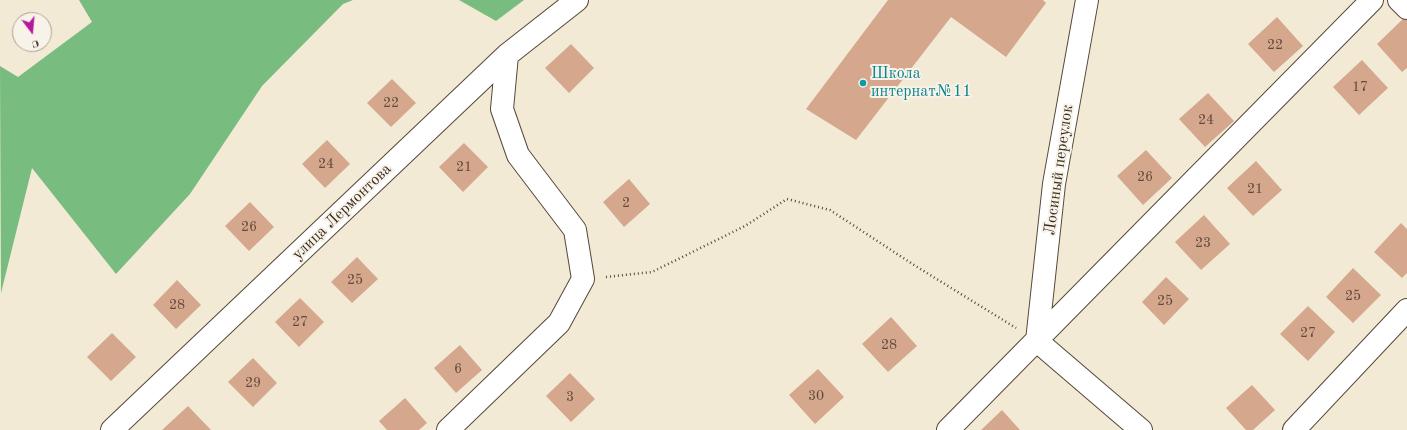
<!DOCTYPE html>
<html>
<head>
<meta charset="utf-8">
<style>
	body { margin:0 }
	#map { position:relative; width:1407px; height:430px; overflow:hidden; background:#f2ead5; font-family:"Old Standard TT",serif }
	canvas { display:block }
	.north { position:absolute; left:12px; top:12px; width:40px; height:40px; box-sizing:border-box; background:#f7f3e8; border:1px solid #aca397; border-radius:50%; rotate:164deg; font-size:11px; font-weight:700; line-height:16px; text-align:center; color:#3b2a1e }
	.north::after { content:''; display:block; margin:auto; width:14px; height:18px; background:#b5179e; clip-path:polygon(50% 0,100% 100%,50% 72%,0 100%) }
</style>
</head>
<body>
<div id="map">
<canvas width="1407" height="430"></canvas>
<div class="north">С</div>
</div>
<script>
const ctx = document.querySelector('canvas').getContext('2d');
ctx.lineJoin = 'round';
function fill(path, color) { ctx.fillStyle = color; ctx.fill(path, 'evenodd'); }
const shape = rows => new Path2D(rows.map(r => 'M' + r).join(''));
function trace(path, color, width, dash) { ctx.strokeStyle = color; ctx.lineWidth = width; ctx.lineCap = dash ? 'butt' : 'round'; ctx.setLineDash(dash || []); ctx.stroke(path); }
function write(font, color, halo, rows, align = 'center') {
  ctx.font = font + ' "Old Standard TT",serif'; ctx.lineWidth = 4; ctx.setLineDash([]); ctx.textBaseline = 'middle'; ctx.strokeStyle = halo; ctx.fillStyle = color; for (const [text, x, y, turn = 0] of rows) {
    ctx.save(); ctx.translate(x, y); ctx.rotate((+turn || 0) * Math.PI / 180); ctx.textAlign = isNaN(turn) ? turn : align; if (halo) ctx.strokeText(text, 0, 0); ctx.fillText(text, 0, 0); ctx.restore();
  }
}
const forest = shape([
	[79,0,353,0,343,4,262,86,190,194,116,274,32,168,1,293,0,66,18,77,92,22],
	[459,0,524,0,496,21]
]);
const building = shape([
	[888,0,1043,0,1046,3,1006,57,951,17,856,140,806,109],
	[1277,17,1303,46,1274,72,1248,44],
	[1405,17,1407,19,1407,68,1402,72,1377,44],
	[571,44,594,68,569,93,545,68],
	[1362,60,1388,88,1359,115,1333,87],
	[392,79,416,103,391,127,367,103],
	[1208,93,1234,121,1205,147,1179,119],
	[327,140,350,164,325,188,302,164],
	[464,143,488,167,463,192,439,167],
	[1146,150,1172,178,1143,205,1117,176],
	[1256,161,1282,190,1253,216,1227,188],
	[629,179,650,204,624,227,603,202],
	[250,202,274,227,249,251,225,226],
	[1204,215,1230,244,1201,270,1175,242],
	[1401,223,1407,229,1407,273,1402,278,1374,252],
	[357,257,378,279,352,303,331,282],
	[1353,268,1381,295,1353,323,1326,297],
	[1166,277,1189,299,1164,325,1142,302],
	[177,280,201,305,176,329,153,305],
	[300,298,324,322,299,347,275,322],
	[1308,306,1335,332,1308,361,1280,334],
	[891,317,917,346,888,372,862,344],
	[112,333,136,357,111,381,87,357],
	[460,345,482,370,456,393,434,368],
	[253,358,277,383,253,407,228,382],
	[818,369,844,397,815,424,789,395],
	[570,373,595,399,571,422,546,396],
	[1252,385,1275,410,1253,430,1246,430,1226,408],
	[405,398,427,423,419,430,387,430,379,421],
	[188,406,211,430,162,430],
	[1002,410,1020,430,981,430]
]);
const path = shape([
	[606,277,652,272,745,226,787,199,830,210,914,265,1016,328]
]);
const minor = shape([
	[1399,0,1407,8],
	[1037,341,1054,184,1087,0],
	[1037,341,1141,430],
	[112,430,507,55,577,0],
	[448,430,559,323,583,279,575,230,518,155,502,109,507,55],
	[948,430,1372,0],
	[1294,430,1407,310]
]);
const markers = [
	[863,83,4,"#0f9aa8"]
];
const numberNames = [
	["22",1275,45],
	["17",1360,87],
	["22",391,103],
	["24",1206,120],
	["24",326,164],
	["21",464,167],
	["26",1145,177],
	["21",1255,189],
	["2",626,203],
	["26",249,227],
	["23",1203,243],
	["25",355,280],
	["25",1353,296],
	["25",1165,301],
	["28",177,305],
	["27",300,322],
	["27",1308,333],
	["28",889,345],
	["6",458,369],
	["29",253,383],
	["30",816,396],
	["3",570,397]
];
const cultureNames = [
	["Школа",871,74],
	["интернат№11",871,92]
];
const streetNames = [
	["Лосиный переулок",1059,170,-82],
	["улица Лермонтова",342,212,-44]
];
fill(forest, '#79bc7f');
fill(building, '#d5a78d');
trace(minor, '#564739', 24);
trace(path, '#564739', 2.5, [1, 3]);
trace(minor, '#fff', 22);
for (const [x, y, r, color] of markers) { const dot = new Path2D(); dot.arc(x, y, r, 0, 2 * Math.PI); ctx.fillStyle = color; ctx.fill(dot); trace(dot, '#f7f3e8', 1.5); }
write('14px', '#62493a', null, numberNames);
write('16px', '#0d838f', '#f7f3e8', cultureNames, 'left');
write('16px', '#3b2a1e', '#f7f3e8', streetNames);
</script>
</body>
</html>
